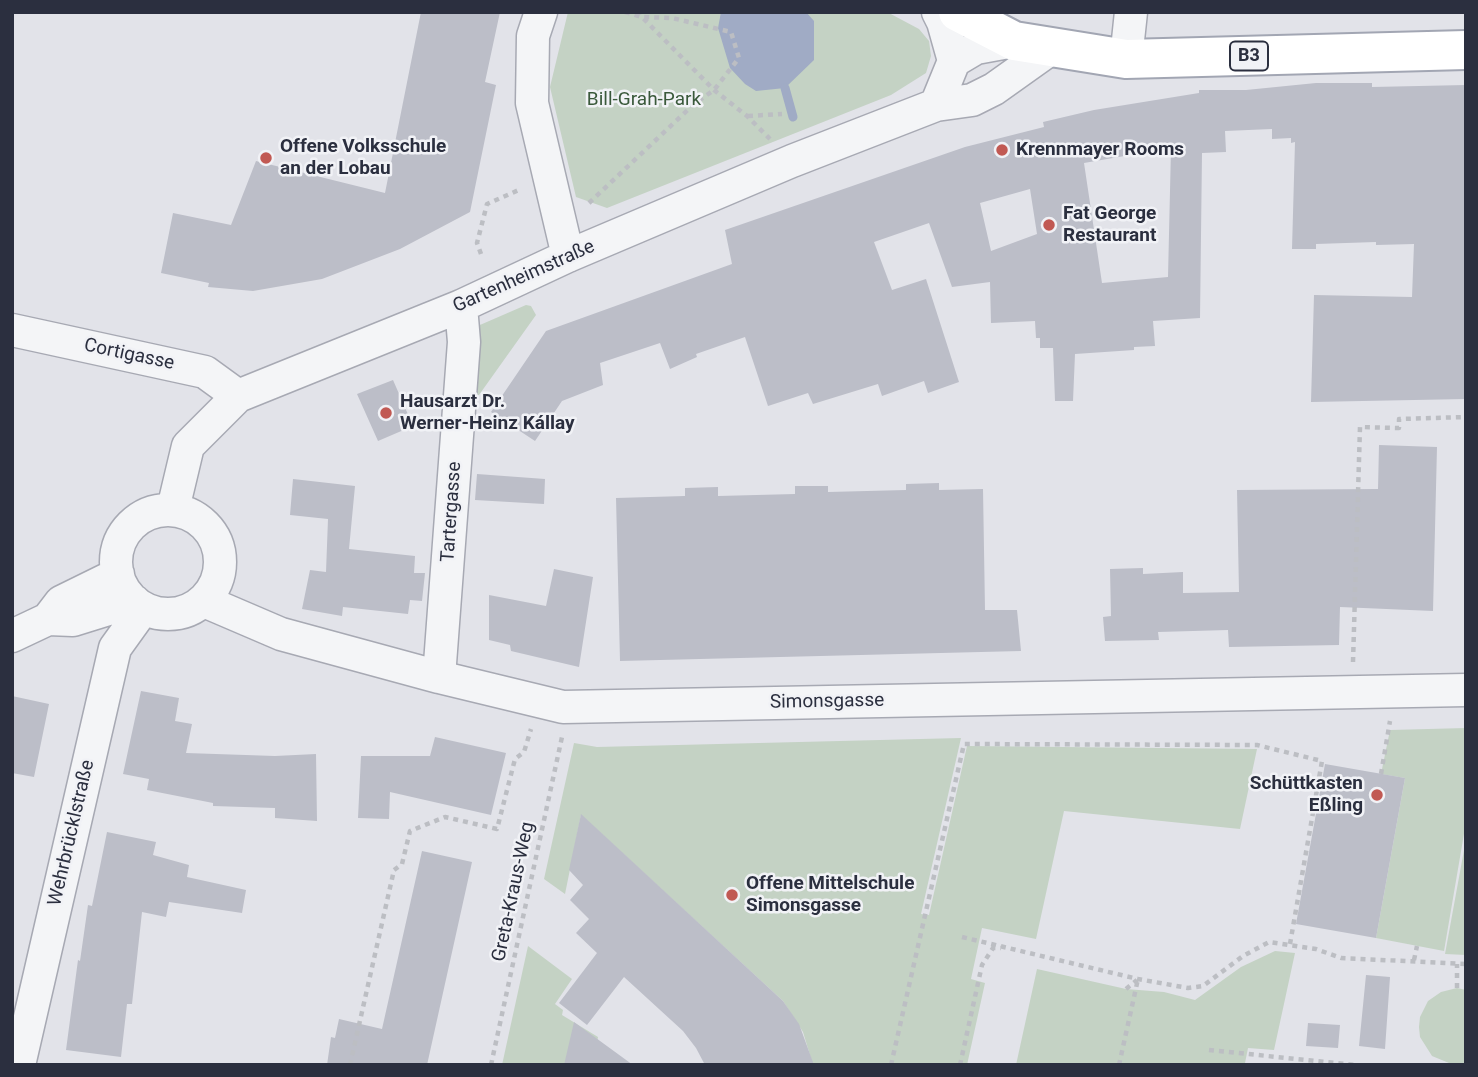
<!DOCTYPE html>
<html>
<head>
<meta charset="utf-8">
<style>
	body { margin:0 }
	#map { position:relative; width:1478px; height:1077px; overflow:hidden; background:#e2e3e9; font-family:Roboto,sans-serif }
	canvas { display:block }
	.frame { position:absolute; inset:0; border:14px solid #2b2f3f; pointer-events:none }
</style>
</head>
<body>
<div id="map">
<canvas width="1478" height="1077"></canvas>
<div class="frame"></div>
</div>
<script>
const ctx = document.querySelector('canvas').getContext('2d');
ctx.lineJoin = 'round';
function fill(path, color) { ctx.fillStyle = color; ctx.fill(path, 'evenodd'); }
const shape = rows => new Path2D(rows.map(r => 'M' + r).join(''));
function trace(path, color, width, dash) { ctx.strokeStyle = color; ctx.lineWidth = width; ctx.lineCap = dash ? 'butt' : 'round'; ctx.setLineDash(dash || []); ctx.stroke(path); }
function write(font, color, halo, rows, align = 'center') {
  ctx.font = font + ' Roboto,sans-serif'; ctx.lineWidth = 5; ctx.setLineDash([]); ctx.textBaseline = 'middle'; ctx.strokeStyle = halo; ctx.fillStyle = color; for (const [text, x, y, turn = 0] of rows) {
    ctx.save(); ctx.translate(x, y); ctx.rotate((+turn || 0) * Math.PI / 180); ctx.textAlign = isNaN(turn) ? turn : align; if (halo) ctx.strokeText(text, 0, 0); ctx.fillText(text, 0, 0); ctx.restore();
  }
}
const green = shape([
	[568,12,887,12,919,29,929,41,931,56,926,73,891,95,607,208,576,197,550,87],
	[526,305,531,306,536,315,474,402,473,328],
	[1466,728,1466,822,1444,951,1376,938,1405,778,1381,774,1390,730],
	[961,738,921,914,929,915,967,746,1257,749,1240,829,1064,811,1036,939,982,928,971,979,985,983,967,1065,813,1065,803,1032,783,1001,581,815,565,894,544,879,574,743,597,747],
	[1466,839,1466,955,1445,954],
	[528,946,572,979,555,1004,563,1010,562,1015,598,1037,596,1050,564,1065,502,1065],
	[1275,951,1295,953,1274,1050,1248,1048,1245,1063,1263,1065,1016,1065,1037,969,1126,989,1164,992,1195,1000,1241,967],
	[1457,988,1466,990,1466,1063,1461,1064,1449,1063,1432,1056,1420,1037,1419,1027,1420,1017,1428,1001,1441,992]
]);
const water = shape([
	[721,12,806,12,814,21,814,60,785,88,756,91,745,84,730,68,718,28]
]);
const stream = shape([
	[785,88,793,117]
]);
const building = shape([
	[421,12,500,12,485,82,496,85,470,212,400,249,322,279,253,291,208,287,209,283,161,273,173,213,231,225,256,161,385,193],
	[1316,83,1372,83,1372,87,1466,85,1466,399,1311,402,1314,295,1412,297,1414,244,1376,245,1376,242,1316,244,1316,249,1292,249,1295,142,1291,143,1291,138,1272,139,1272,129,1225,131,1226,152,1202,153,1200,318,1153,321,1155,346,1134,347,1134,350,1075,354,1073,401,1055,401,1053,348,1040,348,1040,338,1036,338,1035,321,991,323,990,282,952,287,929,223,874,242,892,290,926,279,959,382,928,393,924,381,882,396,878,384,813,404,808,393,768,406,745,337,696,354,697,357,670,369,660,343,600,363,603,385,562,401,535,441,491,412,546,331,732,264,725,230,965,147,1044,127,1043,122,1094,110,1199,93,1199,90,1246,90],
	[1171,148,1168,277,1102,283,1084,163],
	[1030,189,1037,234,991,251,980,203],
	[393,380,413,426,378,441,357,394],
	[1379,445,1437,447,1433,611,1340,607,1339,645,1229,647,1228,630,1158,632,1159,640,1105,641,1103,617,1111,616,1110,569,1143,568,1143,574,1183,572,1183,593,1239,592,1237,490,1378,489],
	[477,474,545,479,544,504,475,500],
	[293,479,355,486,349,549,415,556,414,573,425,573,422,601,410,600,408,614,343,607,342,616,302,609,310,570,326,572,328,519,290,515],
	[939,483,939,490,983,489,985,610,1017,610,1021,651,620,661,616,498,685,496,685,488,718,487,718,496,795,494,795,486,828,486,828,492,906,490,906,484],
	[554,569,593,577,579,667,511,651,510,645,489,640,489,595,546,606],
	[141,691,179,698,175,721,192,724,186,753,275,756,316,754,317,821,275,818,275,808,213,806,213,803,147,790,149,779,123,774],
	[12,696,49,704,34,777,12,773],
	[435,737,506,753,491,815,390,792,389,819,358,818,361,756,430,756],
	[1325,764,1405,778,1376,938,1296,924],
	[581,814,783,1001,799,1024,814,1065,705,1065,696,1048,683,1031,624,977,587,1025,559,1003,597,953,576,933,589,919,570,900,583,885,569,870],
	[107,832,156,842,153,855,189,865,187,877,246,890,242,913,169,902,166,917,142,912,132,1004,127,1004,121,1057,66,1050,78,960,80,961,88,905,92,906],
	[422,851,472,862,427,1065,327,1065,331,1037,335,1038,339,1019,382,1029],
	[1366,975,1390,977,1385,1049,1359,1046],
	[574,1022,633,1065,564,1065],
	[1308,1023,1340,1025,1338,1048,1306,1046]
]);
const path = shape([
	[625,12,642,17,714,90,747,116,770,139],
	[748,116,782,114],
	[589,203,694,104,714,90,739,58,731,32,672,18,642,17,640,12],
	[481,254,477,243,487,204,521,189],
	[1353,662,1360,427,1399,428,1399,419,1466,417],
	[1381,774,1390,721],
	[962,937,1138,979,1188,988,1203,986,1243,956,1269,942,1316,949,1341,958,1466,964],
	[1414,960,1417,946],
	[1457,988,1457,964],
	[1126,989,1137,980],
	[1209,1050,1355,1065],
	[350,1065,394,870,402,864,410,831,445,817,497,829,515,759,524,752,531,729],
	[491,1065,562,737],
	[891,1065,964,744,1257,745,1322,761,1290,944],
	[960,1065,982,965,993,948,1001,948],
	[1119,1065,1138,979]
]);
const minor = shape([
	[541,12,533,36,532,103,568,256],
	[938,12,943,22,954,61],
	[1126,59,1131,12],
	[936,105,954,61,976,48,1014,41],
	[12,330,205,372,238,396],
	[173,509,188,446,238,396,461,306,568,256,792,161,936,105,972,100,994,89,1053,47],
	'116 562a52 52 0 1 1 104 0a52 52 0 1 1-104 0Z',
	[204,601,281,634,439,677,563,707,1466,690],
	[48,619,61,602,118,574],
	[12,636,48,619,73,620,134,601],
	[439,677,464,342,461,306],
	[19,1065,115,648,143,609]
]);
const major = shape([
	[958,12,1014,41,1126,59,1466,50]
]);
const markers = [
	[1002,150,7,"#c15953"],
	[266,158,7,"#c15953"],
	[1049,225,7,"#c15953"],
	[386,413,7,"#c15953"],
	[1377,795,7,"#c15953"],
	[732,895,7,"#c15953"]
];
const shields = [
	[1249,56,38]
];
const shieldNames = [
	["B3",1249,56]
];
const parkNames = [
	["Bill-Grah-Park",644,100]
];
const poiNames = [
	["Offene Volksschule",280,147],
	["an der Lobau",280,169],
	["Krennmayer Rooms",1016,150],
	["Fat George",1063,214],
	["Restaurant",1063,236],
	["Hausarzt Dr.",400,402],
	["Werner-Heinz Kállay",400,424],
	["Schüttkasten",1363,784,"right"],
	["Eßling",1363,806,"right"],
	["Offene Mittelschule",746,884],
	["Simonsgasse",746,906]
];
const streetNames = [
	["Gartenheimstraße",524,277,-24],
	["Cortigasse",129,355,12],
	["Tartergasse",452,512,-86],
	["Simonsgasse",827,702,-1],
	["Wehrbrücklstraße",72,833,-77],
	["Greta-Kraus-Weg",514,892,-78]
];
fill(green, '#c4d2c4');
fill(water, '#a0abc5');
trace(stream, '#a0abc5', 9);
fill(building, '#bcbec8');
trace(minor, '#a7a9b3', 35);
trace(major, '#a2a6b3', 42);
trace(path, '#bcbec3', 4.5, [5, 5]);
trace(minor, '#f4f5f7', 32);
trace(major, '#fff', 38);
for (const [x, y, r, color] of markers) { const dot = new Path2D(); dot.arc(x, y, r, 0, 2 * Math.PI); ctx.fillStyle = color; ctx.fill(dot); trace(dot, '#f1f2f6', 2.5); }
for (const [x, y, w] of shields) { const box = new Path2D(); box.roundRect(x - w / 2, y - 14.5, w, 29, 5); ctx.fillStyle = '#f1f2f6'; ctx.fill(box); trace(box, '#2b2f3f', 2); }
write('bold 18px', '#2b2f3f', null, shieldNames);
write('19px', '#3a593b', '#f1f2f6', parkNames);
write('bold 19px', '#2b2f3f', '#f1f2f6', poiNames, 'left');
write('19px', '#2b2f3f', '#f1f2f6', streetNames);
</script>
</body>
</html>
